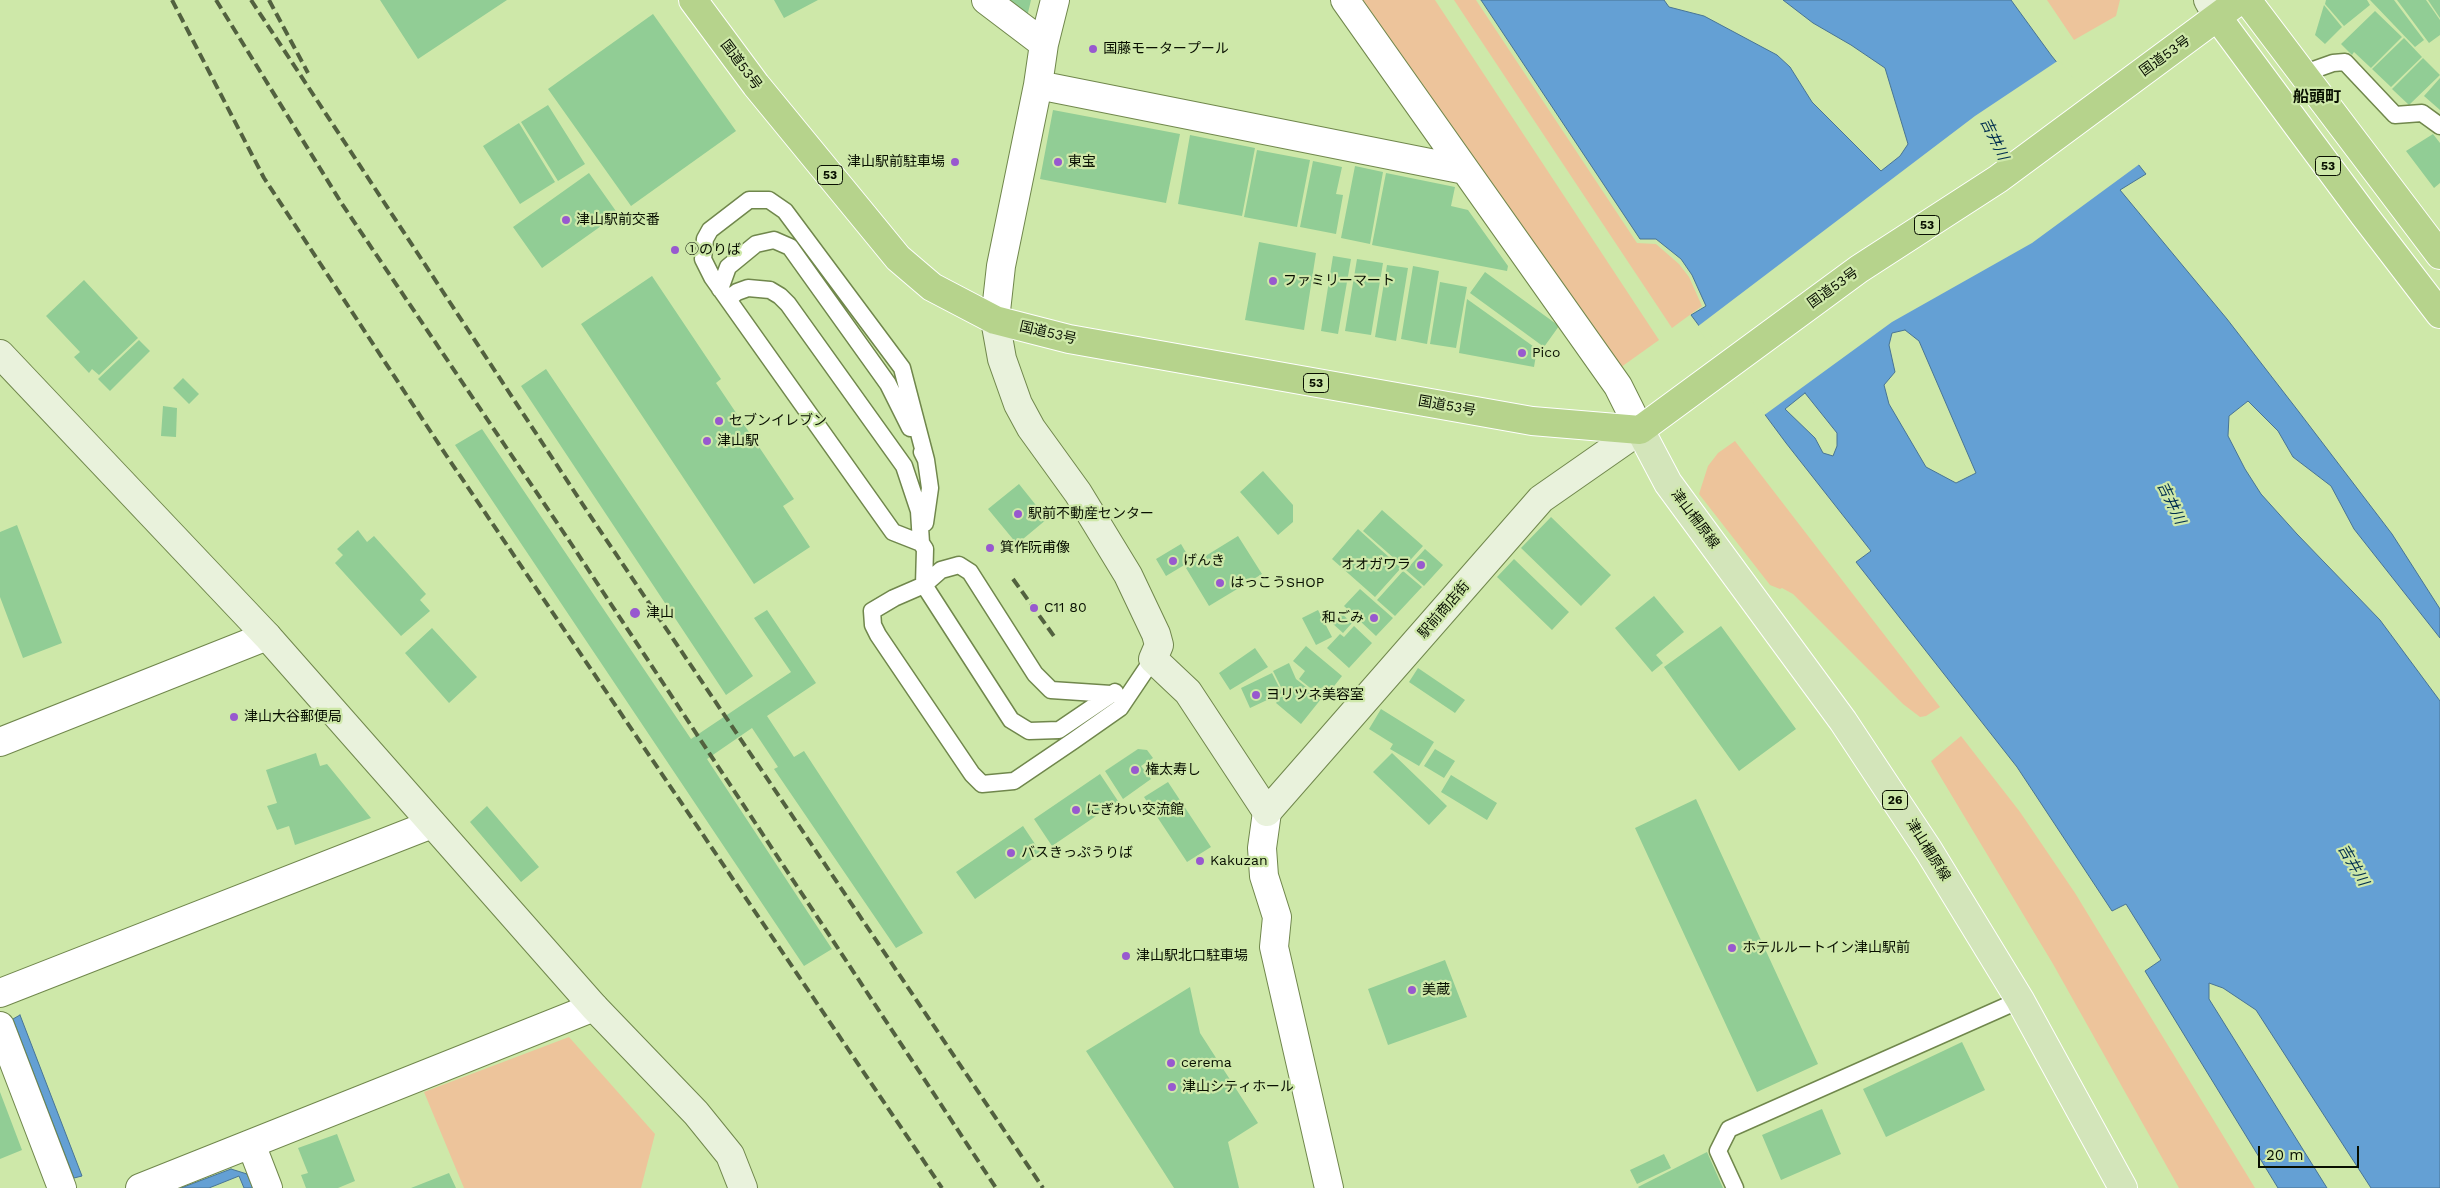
<!DOCTYPE html>
<html>
<head>
<meta charset="utf-8">
<style>
	body { margin:0 }
	#map { position:relative; width:2440px; height:1188px; overflow:hidden; background:#cee8a9; font-family:"Work Sans",sans-serif }
	canvas { display:block }
	.scale { position:absolute; left:2258px; top:1146px; width:101px; height:22px; box-sizing:border-box; border:2px solid #080f00; border-top:0; padding-left:6px; font-size:15px; line-height:18px; white-space:nowrap; color:#080f00; -webkit-text-stroke:4px #cee8a9; paint-order:stroke }
</style>
</head>
<body>
<div id="map">
<canvas width="2440" height="1188"></canvas>
<div class="scale">20 m</div>
</div>
<script>
const ctx = document.querySelector('canvas').getContext('2d');
ctx.lineJoin = 'round';
function fill(path, color) { ctx.fillStyle = color; ctx.fill(path, 'evenodd'); }
const shape = rows => new Path2D(rows.map(r => 'M' + r).join(''));
function trace(path, color, width, dash) { ctx.strokeStyle = color; ctx.lineWidth = width; ctx.lineCap = dash ? 'butt' : 'round'; ctx.setLineDash(dash || []); ctx.stroke(path); }
function write(font, color, halo, rows, align = 'center') {
  ctx.font = font + ' "Work Sans","Noto Sans JP",sans-serif'; ctx.lineWidth = 4.5; ctx.setLineDash([]); ctx.textBaseline = 'middle'; ctx.strokeStyle = halo; ctx.fillStyle = color; for (const [text, x, y, turn = 0] of rows) {
    ctx.save(); ctx.translate(x, y); ctx.rotate((+turn || 0) * Math.PI / 180); ctx.textAlign = isNaN(turn) ? turn : align; if (halo) ctx.strokeText(text, 0, 0); ctx.fillText(text, 0, 0); ctx.restore();
  }
}
const green = shape([
	[1357,0,1435,0,1659,340,1617,370],
	[1454,0,1476,0,1637,243,1656,244,1679,264,1689,277,1702,306,1672,328],
	[2047,0,2120,0,2116,16,2074,40],
	[1735,441,1842,580,1940,707,1926,716,1920,717,1903,704,1793,594,1782,588,1780,589,1770,585,1699,494,1708,466,1718,453],
	[1961,736,2020,812,2075,893,2255,1188,2179,1188,2053,964,1931,761],
	[569,1037,655,1134,641,1188,464,1188,424,1092]
]);
const water = shape([
	[1481,0,1664,0,1669,7,1704,16,1777,55,1790,67,1812,102,1881,171,1900,156,1908,144,1885,68,1851,45,1813,23,1783,0,2011,0,2051,55,2146,174,2120,190,2227,319,2299,412,2392,534,2440,609,2440,638,2354,529,2331,486,2293,457,2278,431,2248,401,2229,416,2228,436,2245,469,2261,494,2297,534,2380,620,2440,701,2440,1188,2371,1188,2256,1010,2223,988,2209,983,2209,999,2327,1188,2278,1188,2145,971,2161,960,2126,904,2112,911,2017,767,1856,562,1871,551,1786,443,1691,315,1706,306,1692,275,1681,259,1656,239,1640,239,1481,0],
	[1905,330,1919,341,1976,473,1956,483,1926,467,1889,404,1884,385,1895,372,1889,345,1892,333,1905,330],
	[1805,393,1837,433,1837,446,1833,456,1823,453,1815,438,1785,409,1805,393],
	[20,1015,82,1176,74,1178,13,1019,20,1015],
	[231,1169,247,1174,253,1188,244,1188,239,1176,209,1188,181,1188,231,1169]
]);
const pier = shape([
	[2059,60,2141,163,2032,243,1892,322,1763,416,1697,327,1975,116]
]);
const building = shape([
	[380,0,507,0,418,59],
	[774,0,818,0,784,18],
	[1004,0,1031,0,1027,17],
	[2326,0,2367,0,2370,5,2344,26,2325,4],
	[2370,0,2394,0,2424,40,2415,47],
	[2397,0,2426,0,2440,20,2440,35,2429,43],
	[2428,0,2440,0,2440,18],
	[2324,5,2342,27,2325,44,2315,35],
	[2375,11,2402,37,2371,68,2354,52,2352,55,2341,44],
	[653,14,736,131,631,206,548,89],
	[2404,38,2422,57,2391,87,2372,69],
	[2423,58,2440,75,2409,105,2392,89],
	[2440,78,2440,110,2424,96],
	[548,105,585,164,558,181,521,122],
	[1053,110,1180,134,1166,203,1040,179],
	[519,123,555,182,520,204,483,146],
	[2433,134,2440,143,2440,183,2434,188,2406,151],
	[1190,135,1255,148,1242,216,1178,204],
	[1257,150,1310,160,1297,227,1244,217],
	[1313,161,1342,167,1336,194,1343,195,1336,234,1300,227],
	[1355,166,1383,172,1370,244,1341,238],
	[589,173,618,214,542,268,513,227],
	[1386,173,1455,187,1451,206,1468,210,1508,266,1507,271,1372,245],
	[1259,242,1316,253,1304,330,1245,320],
	[1333,256,1351,259,1338,334,1321,331],
	[1357,259,1383,263,1371,335,1345,331],
	[1387,265,1408,268,1396,341,1375,337],
	[1413,266,1439,271,1427,344,1401,339],
	[1485,272,1559,326,1544,347,1470,293],
	[652,276,721,379,716,383,794,499,783,506,810,547,754,584,581,324],
	[84,280,138,338,99,375,92,369,89,373,74,357,80,352,46,316],
	[1440,282,1467,287,1456,348,1430,344],
	[1467,299,1537,349,1534,367,1459,353],
	[139,340,150,351,110,391,98,379],
	[546,369,753,676,726,695,521,386],
	[183,378,199,394,189,404,173,388],
	[163,406,177,408,176,437,161,436],
	[482,429,691,739,791,672,754,618,767,610,816,683,767,716,794,757,804,751,923,933,896,948,774,769,778,767,752,728,707,759,832,949,804,966,455,445],
	[1263,471,1293,505,1293,522,1278,535,1240,492],
	[1019,484,1047,519,1017,544,988,509],
	[1382,510,1423,546,1404,567,1363,531],
	[1551,517,1611,575,1581,606,1521,548],
	[17,525,62,643,23,658,0,597,0,532],
	[1358,529,1401,568,1375,597,1332,559],
	[358,530,367,542,374,536,426,594,420,600,430,611,401,636,335,563,343,555,337,549],
	[1238,536,1262,574,1209,606,1186,568],
	[1181,544,1191,561,1166,576,1156,559],
	[1425,549,1443,565,1424,586,1406,570],
	[1514,559,1569,612,1552,630,1497,577],
	[1403,571,1422,587,1395,616,1377,600],
	[1360,589,1393,618,1376,636,1344,606],
	[1654,596,1684,632,1656,655,1663,663,1652,672,1615,628],
	[1318,610,1332,637,1316,645,1302,618],
	[1341,613,1352,623,1343,633,1332,623],
	[1354,626,1372,643,1349,668,1327,648,1340,634,1344,637],
	[1721,626,1796,729,1739,771,1664,667],
	[432,628,477,677,449,703,405,653],
	[1306,646,1342,676,1324,699,1299,679,1305,671,1293,661],
	[1255,648,1268,667,1230,690,1219,673],
	[1289,663,1296,679,1321,699,1301,724,1276,703,1284,693,1273,671],
	[1418,668,1465,700,1455,713,1409,682],
	[1272,673,1282,693,1250,708,1241,688],
	[1381,709,1434,742,1419,766,1390,749,1393,744,1369,729],
	[1138,749,1147,750,1153,758,1141,766,1151,779,1123,799,1105,771],
	[1435,749,1455,761,1444,778,1424,766],
	[316,753,320,766,327,764,371,818,295,845,289,826,277,830,267,806,277,803,266,770],
	[1392,753,1447,806,1429,825,1373,772],
	[1100,774,1118,801,1052,846,1034,819],
	[1451,775,1497,803,1487,820,1441,792],
	[1168,782,1211,847,1187,862,1144,797],
	[1696,799,1818,1064,1757,1092,1635,828],
	[487,806,539,867,521,882,470,822],
	[1023,826,1041,853,975,899,956,872],
	[1445,960,1467,1017,1388,1045,1368,989],
	[1190,987,1200,1033,1258,1123,1228,1142,1239,1188,1174,1188,1086,1051],
	[1962,1042,1985,1090,1886,1137,1863,1089],
	[0,1092,22,1150,0,1159],
	[1822,1109,1841,1154,1781,1180,1762,1135],
	[337,1134,355,1181,338,1188,306,1188,301,1175,308,1173,298,1148],
	[1707,1152,1723,1188,1639,1188,1638,1187],
	[1664,1154,1671,1168,1637,1184,1630,1170],
	[449,1173,456,1188,411,1188]
]);
const lane = shape([
	[2302,74,2333,63,2345,62,2395,115,2422,113,2440,126],
	[720,289,728,267,756,244,774,240,790,247,888,384,910,428],
	[728,299,737,292,748,288,770,290,780,296,788,304,904,466,919,511,921,543,925,549,924,585,1011,720,1029,731,1059,730,1115,692],
	[922,452,926,460,930,488,925,523],
	[921,543,893,532,712,277,703,259,705,239,710,230,749,200,769,200,785,211,902,368,926,460],
	[1111,694,1051,690,1035,674,970,572,959,565,941,570,924,585,894,598,872,611,873,625,878,635,972,774,982,784,1014,781,1073,741,1120,708,1153,659],
	[1735,1188,1718,1151,1729,1129,2020,1000]
]);
const street = shape([
	[986,0,1044,44],
	[1345,0,1618,386,1640,430],
	[1038,85,1465,170],
	[995,320,1001,266,1038,85,1044,44,1055,0],
	[0,742,267,636],
	[1267,812,1262,848,1264,876,1277,917,1274,947,1329,1188],
	[0,993,432,824],
	[0,1026,62,1188],
	[251,1144,268,1188],
	[140,1188,594,1007]
]);
const secondary = shape([
	[2208,0,2218,18],
	[995,320,1002,359,1018,404,1031,428,1078,493,1128,575,1156,634,1159,645,1153,659,1188,692,1267,812,1541,499,1640,430],
	[0,354,267,636,594,1007,696,1113,730,1155,743,1188]
]);
const primary = shape([
	[1640,430,1668,483,1843,721,1929,851,2020,1000,2123,1188]
]);
const highway = shape([
	[693,0,756,85,898,258,932,287,995,320,1069,339,1532,421,1640,430,1859,269,1998,179,2240,0],
	[2247,0,2440,255],
	[2218,18,2364,215,2440,314]
]);
const rail = shape([
	[172,0,264,178,446,455,942,1188],
	[216,0,342,204,570,542,996,1188],
	[251,0,595,523,1043,1188],
	[269,0,308,73],
	[1013,579,1056,639]
]);
const markers = [
	[1093,49,5,"#9859cf"],
	[955,162,5,"#9859cf"],
	[1058,162,5,"#9859cf"],
	[566,220,5,"#9859cf"],
	[675,250,5,"#9859cf"],
	[1273,281,5,"#9859cf"],
	[1522,353,5,"#9859cf"],
	[719,421,5,"#9859cf"],
	[707,441,5,"#9859cf"],
	[1018,514,5,"#9859cf"],
	[990,548,5,"#9859cf"],
	[1173,561,5,"#9859cf"],
	[1421,565,5,"#9859cf"],
	[1220,583,5,"#9859cf"],
	[1034,608,5,"#9859cf"],
	[635,613,6,"#9859cf"],
	[1374,618,5,"#9859cf"],
	[1256,695,5,"#9859cf"],
	[234,717,5,"#9859cf"],
	[1135,770,5,"#9859cf"],
	[1076,810,5,"#9859cf"],
	[1011,853,5,"#9859cf"],
	[1200,861,5,"#9859cf"],
	[1732,948,5,"#9859cf"],
	[1126,956,5,"#9859cf"],
	[1412,990,5,"#9859cf"],
	[1171,1063,5,"#9859cf"],
	[1172,1087,5,"#9859cf"]
];
const shields = [
	[2328,166,25],
	[830,175,25],
	[1927,225,25],
	[1316,383,25],
	[1895,800,25]
];
const shieldNames = [
	["53",2328,166],
	["53",830,175],
	["53",1927,225],
	["53",1316,383],
	["26",1895,800]
];
const poiNames = [
	["国藤モータープール",1103,49],
	["津山駅前駐車場",945,162,"right"],
	["東宝",1068,162],
	["津山駅前交番",576,220],
	["①のりば",685,250],
	["ファミリーマート",1283,281],
	["Pico",1532,353],
	["セブンイレブン",729,421],
	["津山駅",717,441],
	["駅前不動産センター",1028,514],
	["箕作阮甫像",1000,548],
	["げんき",1183,561],
	["オオガワラ",1411,565,"right"],
	["はっこうSHOP",1230,583],
	["C11 80",1044,608],
	["津山",646,613],
	["和ごみ",1364,618,"right"],
	["ヨリツネ美容室",1266,695],
	["津山大谷郵便局",244,717],
	["権太寿し",1145,770],
	["にぎわい交流館",1086,810],
	["バスきっぷうりば",1021,853],
	["Kakuzan",1210,861],
	["ホテルルートイン津山駅前",1742,948],
	["津山駅北口駐車場",1136,956],
	["美蔵",1422,990],
	["cerema",1181,1063],
	["津山シティホール",1182,1087]
];
const streetNames = [
	["国道53号",2165,56,-36],
	["国道53号",741,65,53],
	["国道53号",1833,288,-36],
	["国道53号",1048,333,13],
	["国道53号",1447,406,10],
	["津山柵原線",1695,519,53],
	["駅前商店街",1444,610,-49],
	["津山柵原線",1928,850,58]
];
const waterNames = [
	["吉井川",1994,139,64],
	["吉井川",2171,503,64],
	["吉井川",2353,865,60]
];
const quarterNames = [
	["船頭町",2317,97]
];
fill(green, '#edc49b');
fill(water, '#64a0d4');
trace(water, '#487494', 1);
fill(pier, '#cee8a9');
fill(building, '#91cd95');
trace(lane, '#70874c', 19);
trace(street, '#70874c', 30);
trace(secondary, '#70874c', 30);
trace(primary, '#fff', 30);
trace(highway, '#fff', 30);
trace(lane, '#fff', 16);
trace(street, '#fff', 28);
trace(secondary, '#e9f2dc', 28);
trace(primary, '#d3e5ba', 28);
trace(highway, '#b6d38c', 28);
trace(rail, '#52613f', 4, [10, 5]);
for (const [x, y, r, color] of markers) { const dot = new Path2D(); dot.arc(x, y, r, 0, 2 * Math.PI); ctx.fillStyle = color; ctx.fill(dot); trace(dot, '#cee8a9', 2); }
for (const [x, y, w] of shields) { const box = new Path2D(); box.roundRect(x - w / 2, y - 9.5, w, 19, 4); ctx.fillStyle = '#cee8a9'; ctx.fill(box); trace(box, '#080f00', 1); }
write('bold 12px', '#080f00', null, shieldNames);
write('14px', '#080f00', '#cee8a9', poiNames, 'left');
write('14px', '#080f00', '#cee8a9', streetNames);
write('italic 15px', '#002e4f', '#cee8a9', waterNames);
write('bold 16px', '#080f00', '#cee8a9', quarterNames);
</script>
</body>
</html>
